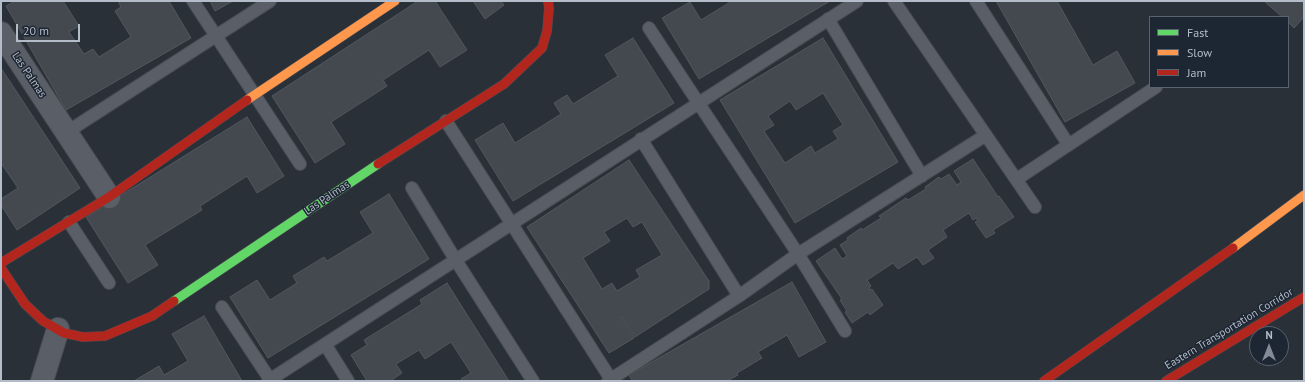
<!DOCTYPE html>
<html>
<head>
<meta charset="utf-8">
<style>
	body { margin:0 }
	#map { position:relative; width:1305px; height:382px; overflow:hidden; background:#2a3038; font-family:"PT Sans",sans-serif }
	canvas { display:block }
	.frame { position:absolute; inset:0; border:2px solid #b4bcc9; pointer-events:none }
	.legend { position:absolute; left:1149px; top:16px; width:140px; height:72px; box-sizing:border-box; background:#1d2633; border:1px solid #59626f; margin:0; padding:5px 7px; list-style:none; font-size:12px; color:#b4bcc9 }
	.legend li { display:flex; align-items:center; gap:8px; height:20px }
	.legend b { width:20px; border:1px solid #59626f }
	.north { position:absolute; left:1249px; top:326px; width:40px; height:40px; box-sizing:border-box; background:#1d2633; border:1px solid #59626f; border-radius:50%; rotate:0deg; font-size:11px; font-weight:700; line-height:16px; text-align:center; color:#b4bcc9 }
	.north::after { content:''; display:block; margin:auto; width:14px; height:18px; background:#848b96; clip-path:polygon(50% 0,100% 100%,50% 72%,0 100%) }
	.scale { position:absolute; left:16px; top:24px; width:64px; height:18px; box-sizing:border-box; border:2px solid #b4bcc9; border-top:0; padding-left:5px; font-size:12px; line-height:14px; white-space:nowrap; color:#b4bcc9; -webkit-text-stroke:3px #1d2633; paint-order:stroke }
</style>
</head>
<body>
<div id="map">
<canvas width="1305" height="382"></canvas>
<div class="frame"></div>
<ul class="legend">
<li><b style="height:5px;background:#63d668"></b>Fast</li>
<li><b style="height:5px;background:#ff974d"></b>Slow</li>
<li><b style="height:5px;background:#b3261e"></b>Jam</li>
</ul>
<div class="north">N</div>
<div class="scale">20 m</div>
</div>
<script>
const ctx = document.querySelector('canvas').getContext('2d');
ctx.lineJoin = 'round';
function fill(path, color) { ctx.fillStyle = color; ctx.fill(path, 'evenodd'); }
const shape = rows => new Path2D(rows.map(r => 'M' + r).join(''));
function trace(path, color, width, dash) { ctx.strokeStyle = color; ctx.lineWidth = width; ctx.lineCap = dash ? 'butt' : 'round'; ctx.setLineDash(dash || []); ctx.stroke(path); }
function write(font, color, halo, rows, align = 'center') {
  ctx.font = font + ' "PT Sans",sans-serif'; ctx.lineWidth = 3; ctx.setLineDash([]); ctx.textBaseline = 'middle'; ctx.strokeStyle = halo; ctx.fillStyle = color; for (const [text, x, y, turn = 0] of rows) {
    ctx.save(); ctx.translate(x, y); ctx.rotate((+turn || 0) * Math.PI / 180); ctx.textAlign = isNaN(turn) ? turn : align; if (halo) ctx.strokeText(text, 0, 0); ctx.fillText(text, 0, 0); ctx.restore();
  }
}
const building = shape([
	[15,1,63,1,79,26,69,32,84,54,93,49,99,57,131,37,115,11,121,7,118,1,169,1,191,38,66,110,6,6,15,1],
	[210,1,233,1,215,11,210,1],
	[418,1,435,1,467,50,440,67,429,50,383,80,387,86,331,122,345,144,315,163,272,96,418,1],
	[473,1,501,1,504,5,485,19,473,1],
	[732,1,830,1,699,79,662,18,690,2,701,20,732,1],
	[996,1,1057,1,1093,65,1117,51,1135,83,1065,122,996,1],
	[1264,1,1304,1,1304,17,1294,28,1288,22,1288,17,1282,17,1264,1],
	[633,38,674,103,513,201,475,140,503,123,515,143,561,114,554,103,567,95,573,104,618,76,605,55,633,38],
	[823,38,898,162,795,223,720,100,823,38],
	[823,93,843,125,833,131,838,139,815,153,811,146,785,163,764,131,774,125,768,116,790,101,796,110,823,93],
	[1,68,80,188,17,230,1,205,1,199,18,188,1,163,1,68],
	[247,117,284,176,257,193,247,176,200,206,202,210,145,245,158,265,128,283,86,217,247,117],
	[973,159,998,197,999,196,1014,217,993,230,995,233,986,238,975,222,978,221,976,218,973,220,969,213,943,230,947,237,928,250,934,258,923,265,917,257,898,269,893,263,867,280,871,286,869,288,870,290,872,289,883,305,870,315,868,312,852,323,845,312,847,311,840,300,842,299,816,261,835,248,842,259,847,256,840,245,848,240,847,238,861,228,862,230,881,218,879,216,906,198,908,200,926,189,925,187,939,177,941,179,949,174,957,185,961,182,954,171,973,159],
	[629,160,709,281,709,289,635,337,622,317,621,318,634,338,609,353,527,227,629,160],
	[627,218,633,227,642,222,662,255,636,270,640,277,617,291,612,283,602,289,583,258,610,241,604,232,627,218],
	[389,194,429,259,268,358,230,297,257,280,270,300,297,283,293,276,324,257,327,261,373,233,360,212,389,194],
	[792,282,826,342,799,357,787,335,758,352,762,358,737,373,738,375,727,381,632,381,629,375,792,282],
	[447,283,509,381,462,381,461,379,471,373,451,342,425,359,419,350,396,364,402,373,393,379,394,381,367,381,351,355,367,345,364,340,422,304,420,300,447,283],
	[204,316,242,381,134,381,159,366,164,375,188,361,172,334,204,316]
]);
const lane = shape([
	[193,1,300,164],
	[894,1,1035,207],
	[976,1,1068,144],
	[828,19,922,176],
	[649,28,798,254,845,331],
	[446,121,612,381],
	[67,132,270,1],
	[641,139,739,296],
	[1017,179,1156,87],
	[412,188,455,259,533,381],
	[69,222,109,283],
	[222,307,271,381],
	[325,344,348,381],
	[268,381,857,1],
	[608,381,739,296,798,254,986,135]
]);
const street = shape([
	[1,33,109,197],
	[42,381,58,329]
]);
const fast = shape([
	[174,301,378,164]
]);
const slow = shape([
	[247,100,395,1],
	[1233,248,1304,195]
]);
const jam = shape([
	[378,164,504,84,542,48,547,31,549,8,548,1],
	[1,263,109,197,247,100],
	[1,268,25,304,43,321,64,333,83,337,105,336,152,316,174,301],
	[1044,381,1233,248],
	[1166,381,1304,297]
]);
const streetNames = [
	["Las Palmas",29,75,56],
	["Las Palmas",327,198,-34],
	["Eastern Transportation Corridor",1229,329,-31]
];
fill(building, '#444950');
trace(building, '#52575f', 1);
trace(lane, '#484c53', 14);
trace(street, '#484c53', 24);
trace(fast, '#484c53', 10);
trace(slow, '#484c53', 10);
trace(jam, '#484c53', 10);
trace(lane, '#5a5e66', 12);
trace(street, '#5a5e66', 22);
trace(fast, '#63d668', 9);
trace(slow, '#ff974d', 9);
trace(jam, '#b3261e', 9);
write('11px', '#b4bcc9', '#1d2633', streetNames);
</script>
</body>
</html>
